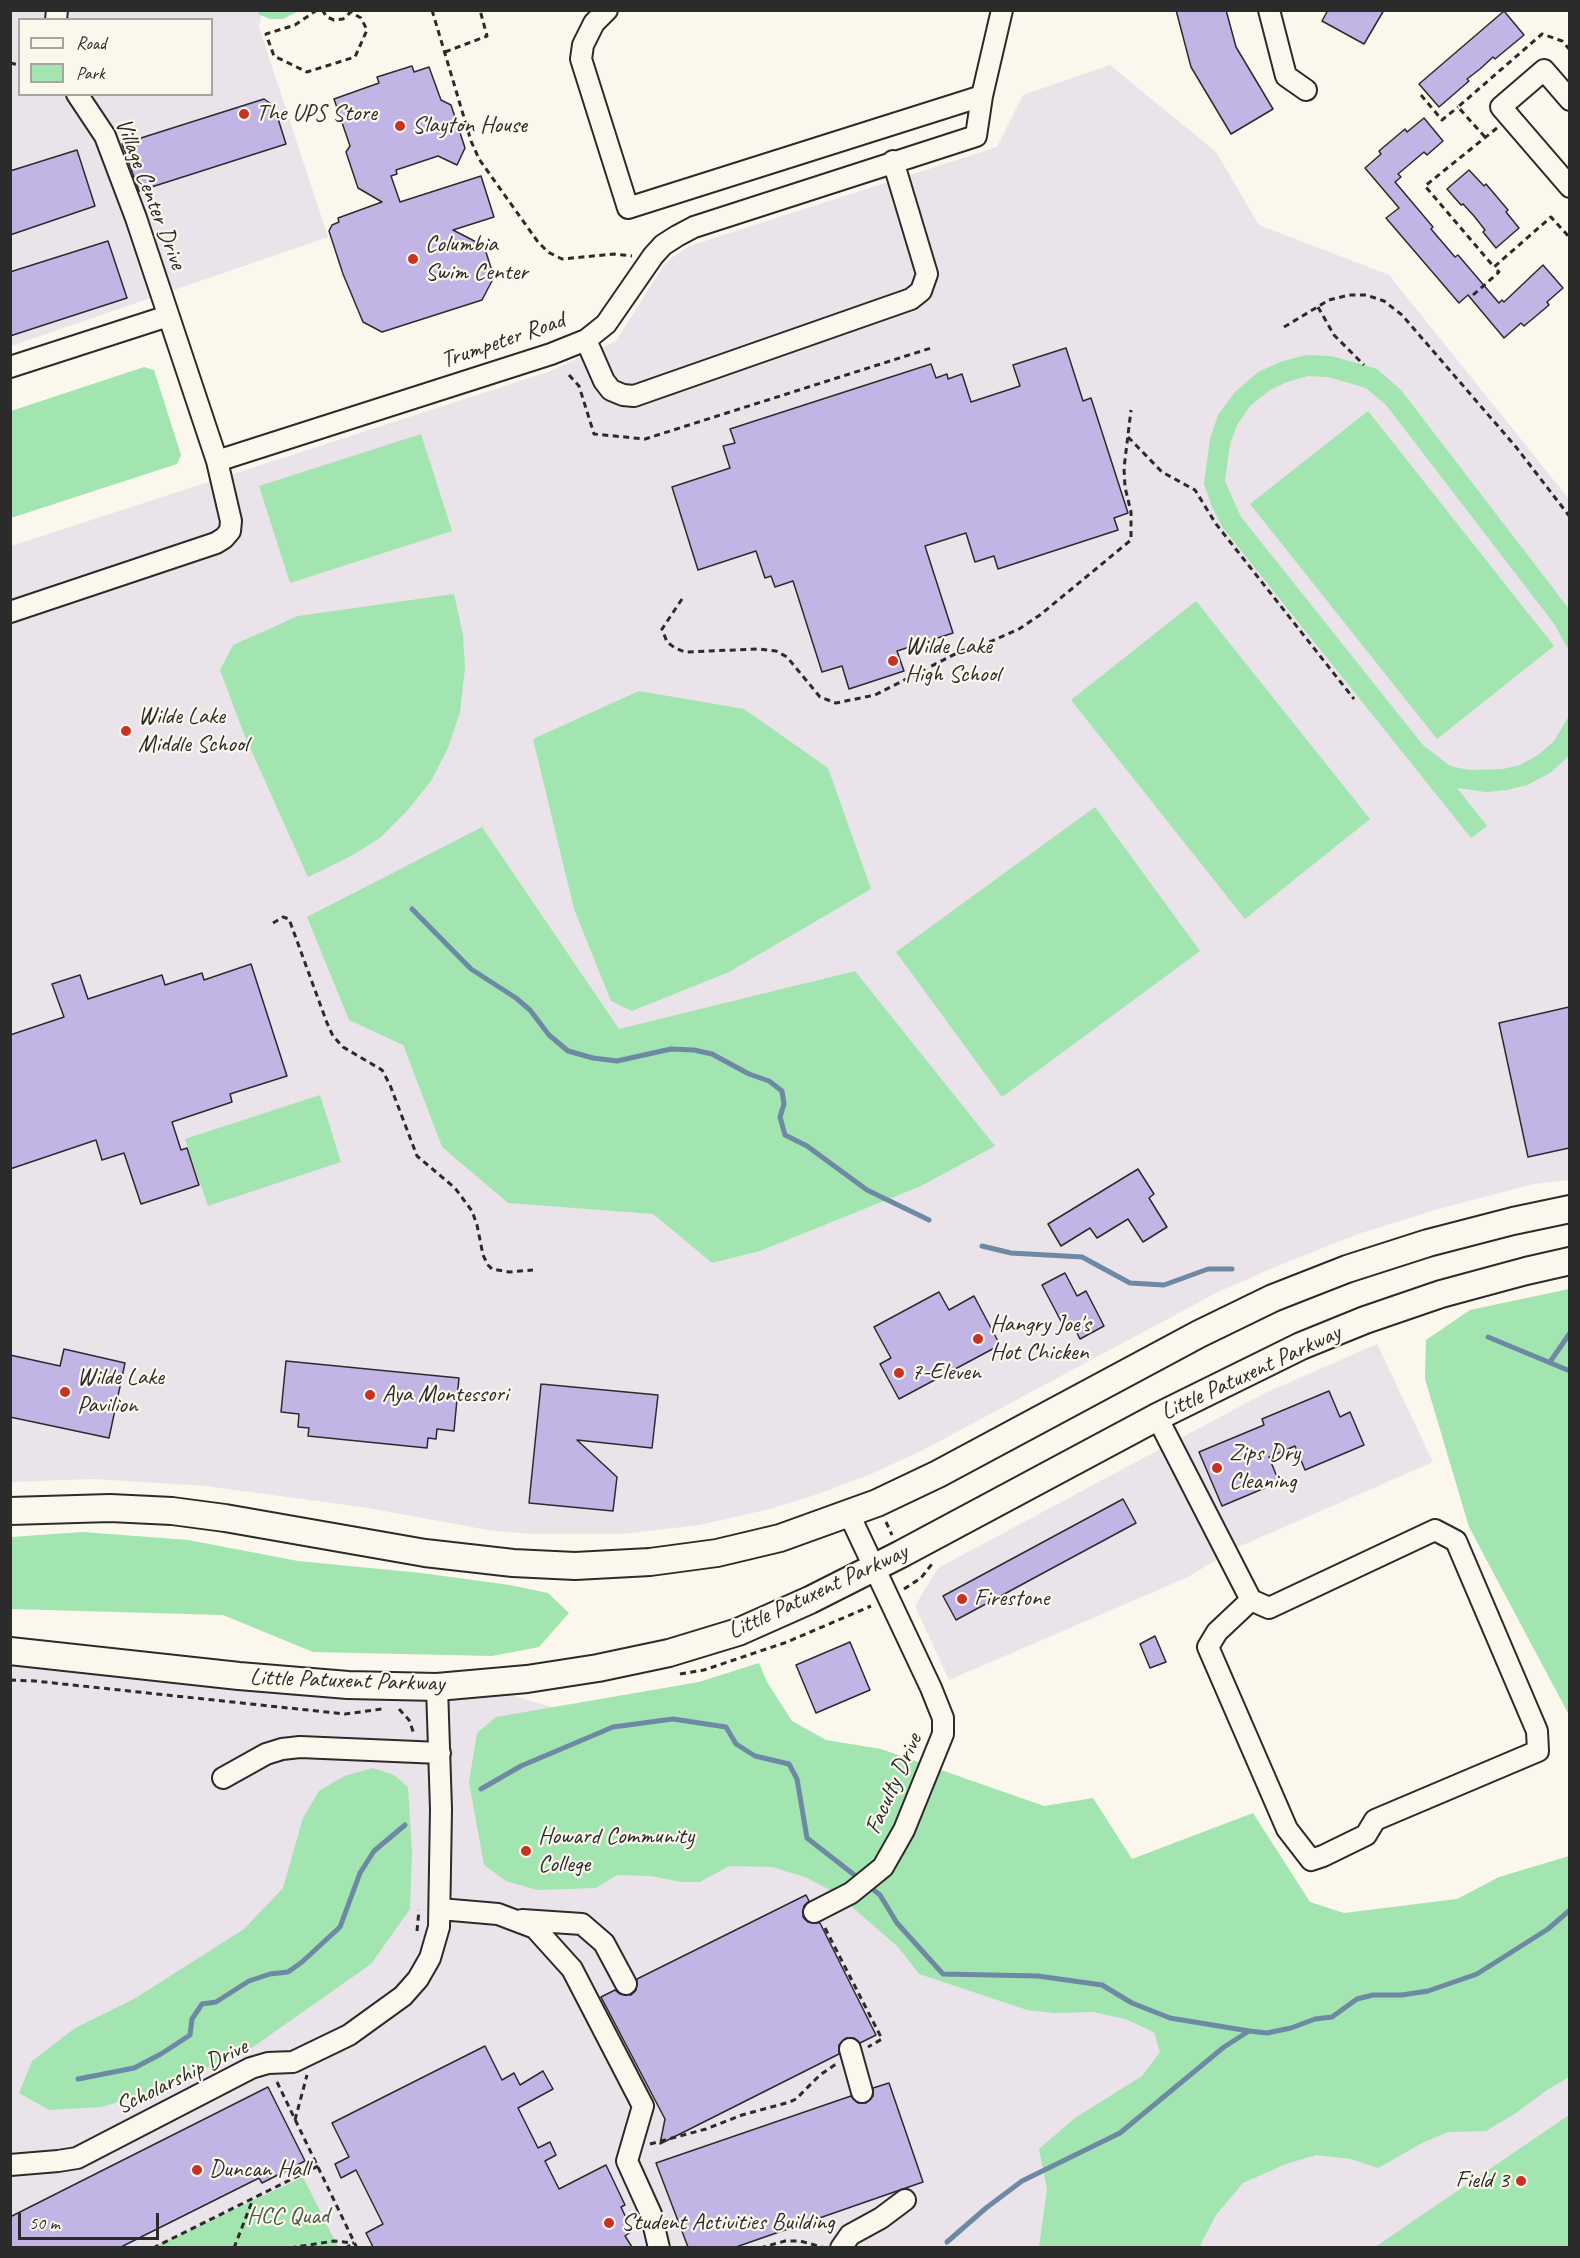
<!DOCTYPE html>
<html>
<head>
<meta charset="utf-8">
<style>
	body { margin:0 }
	#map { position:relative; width:1580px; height:2258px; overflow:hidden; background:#fbf7ec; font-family:Caveat,sans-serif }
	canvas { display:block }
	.frame { position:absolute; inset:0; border:12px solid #2b2b2b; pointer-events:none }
	.legend { position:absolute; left:18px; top:18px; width:195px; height:78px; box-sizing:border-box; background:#fbf7ec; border:2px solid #a8a59f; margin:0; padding:8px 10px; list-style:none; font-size:18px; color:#2b2b2b }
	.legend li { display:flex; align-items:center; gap:12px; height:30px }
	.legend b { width:30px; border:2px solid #a8a59f }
	.scale { position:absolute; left:18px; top:2213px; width:141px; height:27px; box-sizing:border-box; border:3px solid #2b2b2b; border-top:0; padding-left:8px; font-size:18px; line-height:21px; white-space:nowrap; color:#2b2b2b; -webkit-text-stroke:4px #fbf7ec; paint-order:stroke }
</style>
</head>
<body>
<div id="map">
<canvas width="1580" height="2258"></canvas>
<div class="frame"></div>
<ul class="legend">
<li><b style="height:8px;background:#fbf7ec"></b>Road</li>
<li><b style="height:16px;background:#a2e5b0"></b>Park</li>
</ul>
<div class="scale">50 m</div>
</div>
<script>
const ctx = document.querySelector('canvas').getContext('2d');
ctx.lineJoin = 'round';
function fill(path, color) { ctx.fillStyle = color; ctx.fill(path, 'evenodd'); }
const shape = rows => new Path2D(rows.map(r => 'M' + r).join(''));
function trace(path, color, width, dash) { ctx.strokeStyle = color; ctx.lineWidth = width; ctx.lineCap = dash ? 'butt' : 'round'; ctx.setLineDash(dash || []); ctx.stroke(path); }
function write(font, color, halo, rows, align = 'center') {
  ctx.font = font + ' Caveat,sans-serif'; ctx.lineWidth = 4.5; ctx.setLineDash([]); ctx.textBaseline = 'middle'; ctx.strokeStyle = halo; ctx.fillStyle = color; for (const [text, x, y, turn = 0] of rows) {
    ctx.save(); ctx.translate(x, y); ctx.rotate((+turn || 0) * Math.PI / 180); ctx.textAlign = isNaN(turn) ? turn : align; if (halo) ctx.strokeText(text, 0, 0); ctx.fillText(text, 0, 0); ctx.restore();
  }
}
const built = shape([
	[10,11,262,11,259,27,328,237,11,346],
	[20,20,212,20,212,94,20,94],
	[1110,65,1216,152,1259,225,1389,275,1569,499,1569,1180,1534,1184,1445,1207,1358,1234,1275,1267,1216,1293,923,1450,871,1474,818,1494,770,1509,699,1525,623,1534,531,1534,488,1530,368,1508,206,1486,93,1479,11,1482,11,546,548,372,616,341,660,271,670,259,689,246,997,147,1023,95],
	[482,827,619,1030,855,971,919,1187,760,1251,712,1263,653,1214,508,1202,442,1147,403,1045],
	[1377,1344,1433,1462,1236,1548,1188,1577,949,1680,915,1606,938,1568,1265,1393],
	[10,1659,504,1693,1569,2006,1569,2247,11,2247]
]);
const green = shape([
	[259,11,259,10,299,11,283,19,270,19,258,14],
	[1306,355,1331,356,1364,365,1377,369,1401,390,1569,609,1569,651,1555,625,1386,405,1366,388,1328,377,1308,376,1287,382,1270,390,1250,406,1237,425,1230,444,1225,481,1241,517,1423,745,1450,766,1469,770,1503,769,1520,765,1538,755,1554,741,1569,716,1569,756,1550,773,1527,785,1507,790,1486,792,1457,788,1487,826,1471,838,1223,528,1212,507,1204,484,1210,439,1218,415,1235,392,1258,372,1280,362],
	[144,367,154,370,181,455,177,464,11,518,11,411],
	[1368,411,1554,646,1437,739,1250,504],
	[421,434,452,531,290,583,259,486],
	[454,594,463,635,465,668,460,712,448,748,431,781,407,811,380,838,351,856,308,877,244,734,220,670,233,645,298,616],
	[1196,601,1370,819,1245,919,1071,700],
	[639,691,744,709,828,768,871,889,729,972,632,1011,611,1001,574,909,533,739],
	[1095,807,1200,951,1002,1097,896,952],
	[482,827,619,1029,855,971,995,1146,919,1187,760,1251,712,1263,653,1214,508,1203,442,1147,403,1045,349,1020,307,917],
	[320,1095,341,1162,208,1206,185,1139],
	[1569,1289,1570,1289,1569,1715,1469,1527,1425,1379,1426,1340,1470,1310],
	[83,1532,188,1540,298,1561,421,1573,510,1585,548,1593,569,1613,539,1647,492,1656,313,1652,223,1615,11,1609,11,1537],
	[759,1663,767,1682,792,1721,826,1740,881,1749,1044,1806,1093,1798,1132,1859,1253,1813,1310,1902,1344,1913,1457,1899,1499,1877,1569,1856,1569,2077,1547,2090,1516,2113,1486,2131,1448,2132,1422,2143,1378,2168,1351,2159,1316,2155,1286,2164,1243,2183,1216,2215,1201,2243,1201,2247,1039,2247,1047,2189,1039,2149,1075,2118,1142,2076,1160,2052,1154,2032,1125,2019,1093,2012,1055,2013,1027,2010,919,1974,898,1947,836,1893,805,1877,772,1867,729,1866,700,1882,682,1882,650,1876,617,1875,596,1888,537,1890,506,1881,484,1865,469,1782,477,1733,496,1717,699,1682],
	[373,1768,394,1775,408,1787,412,1853,410,1909,371,1964,253,2047,150,2093,101,2107,49,2110,19,2093,32,2061,75,2028,134,1999,244,1929,283,1888,303,1818,319,1791,344,1776],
	[1569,2115,1569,2247,1375,2247],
	[303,2177,338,2247,154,2247]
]);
const stream = shape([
	[412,909,471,969,516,998,530,1010,549,1035,568,1051,593,1058,617,1061,671,1049,694,1050,712,1054,749,1074,769,1081,782,1091,784,1104,780,1117,785,1135,807,1146,867,1190,929,1220],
	[982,1246,1011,1253,1082,1257,1130,1283,1164,1285,1208,1269,1232,1269],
	[1488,1337,1570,1371],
	[1550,1362,1570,1333],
	[481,1789,521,1766,613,1727,673,1719,726,1727,736,1744,755,1756,789,1764,797,1779,807,1838,880,1895,897,1923,943,1974,1038,1976,1102,1985,1132,2003,1170,2018,1249,2031],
	[78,2079,134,2068,161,2054,190,2035,192,2019,202,2004,216,2002,249,1981,270,1974,288,1972,302,1962,340,1927,360,1873,374,1851,405,1825],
	[947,2242,986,2208,1022,2181,1120,2133,1224,2047,1249,2031,1267,2033,1291,2028,1315,2019,1332,2017,1357,1999,1373,1995,1402,1995,1428,1991,1477,1974,1548,1929,1570,1910]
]);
const building = shape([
	[1176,10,1226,10,1236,47,1273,109,1231,134,1191,67,1176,10],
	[1328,10,1384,10,1364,44,1322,21,1328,10],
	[1504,11,1524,35,1495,59,1493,57,1480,69,1467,79,1469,81,1439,107,1419,84,1504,11],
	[412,66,414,72,429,67,441,100,451,105,465,148,457,165,438,156,396,170,397,174,391,176,400,202,481,176,494,217,453,230,484,246,494,277,482,300,382,332,363,322,343,274,329,231,332,225,339,222,338,218,382,202,358,188,346,152,350,146,334,99,379,83,377,77,412,66],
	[264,99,274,106,286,144,139,191,122,144,264,99],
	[1424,118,1443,141,1427,155,1424,152,1398,174,1401,177,1395,182,1433,227,1431,229,1455,257,1458,255,1499,303,1502,300,1504,302,1543,265,1563,288,1547,302,1549,305,1536,316,1524,326,1521,323,1504,338,1468,295,1459,303,1386,218,1399,208,1365,168,1381,154,1379,151,1405,129,1407,132,1424,118],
	[77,150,95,206,10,235,10,171,77,150],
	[1469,170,1484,186,1486,184,1508,210,1506,212,1519,228,1496,248,1483,232,1485,230,1474,216,1463,204,1461,205,1447,189,1469,170],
	[108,241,127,298,10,336,10,272,108,241],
	[1066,348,1083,401,1091,398,1128,513,1114,518,1118,530,998,569,994,556,975,562,966,533,925,546,953,633,897,651,904,671,849,689,842,666,822,672,793,581,775,587,771,576,765,578,756,551,698,570,672,487,730,468,723,446,735,443,730,429,931,364,936,378,947,374,948,379,962,374,971,402,1020,386,1013,365,1066,348],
	[251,964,287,1076,230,1094,232,1102,172,1122,181,1150,187,1148,199,1185,141,1204,124,1153,102,1160,96,1140,10,1169,10,1035,64,1017,52,984,80,975,88,999,162,975,165,985,202,973,204,980,251,964],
	[1569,1007,1569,1148,1528,1157,1499,1023,1569,1007],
	[1138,1169,1154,1194,1149,1198,1167,1227,1143,1242,1128,1219,1097,1238,1090,1228,1061,1246,1048,1224,1138,1169],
	[1065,1273,1077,1296,1086,1291,1104,1326,1080,1339,1071,1321,1063,1325,1042,1285,1065,1273],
	[939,1292,949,1310,974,1296,1000,1345,899,1399,880,1364,891,1358,874,1327,939,1292],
	[64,1349,125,1363,109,1438,10,1417,10,1355,60,1366,64,1349],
	[286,1361,459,1378,454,1431,437,1429,436,1439,428,1438,427,1448,308,1436,309,1428,298,1427,299,1414,281,1412,286,1361],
	[541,1384,658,1395,652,1448,577,1440,617,1477,613,1511,529,1503,541,1384],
	[1329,1391,1340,1417,1350,1412,1364,1445,1305,1470,1295,1446,1269,1457,1279,1482,1222,1506,1199,1452,1264,1425,1262,1419,1329,1391],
	[1123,1499,1136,1523,956,1620,943,1596,1123,1499],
	[1155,1636,1166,1662,1150,1668,1140,1644,1155,1636],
	[850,1642,870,1690,816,1713,796,1665,850,1642],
	[806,1895,809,1901,804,1906,803,1917,808,1922,820,1923,876,2035,860,2043,854,2038,846,2038,839,2045,839,2054,660,2144,665,2119,601,1997,615,1990,620,1994,631,1995,636,1990,637,1979,806,1895],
	[485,2046,502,2080,514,2073,520,2085,543,2071,553,2089,518,2108,538,2148,550,2142,556,2155,545,2161,559,2189,606,2165,625,2205,621,2207,632,2231,625,2236,632,2247,373,2247,366,2233,383,2224,356,2170,341,2178,335,2164,349,2157,332,2123,485,2046],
	[889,2083,923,2182,736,2247,688,2247,656,2163,851,2096,858,2103,866,2103,873,2096,873,2088,889,2083],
	[268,2087,305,2161,262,2183,259,2178,121,2247,10,2247,10,2217,268,2087]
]);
const path = shape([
	[317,10,295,25,266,34,274,56,307,72,355,57,367,30,361,18,352,13],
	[322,10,327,17,334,20,343,19,353,10],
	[432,10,471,141,479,159,538,242,548,252,562,259,614,254,632,256],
	[445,52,487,36,480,10],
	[10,63,20,65],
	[1421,95,1442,120,1458,107],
	[1497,128,1425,186,1494,267,1551,217,1570,238],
	[1485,137,1458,107,1542,34,1562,41,1570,50],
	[1473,295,1499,272,1494,267],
	[1318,307,1334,335,1364,365],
	[1284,327,1329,300,1349,295,1366,295,1384,301,1402,315,1516,447,1570,517],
	[569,375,579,386,594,434,645,439,931,348],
	[1128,437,1162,472,1195,490,1216,524,1354,699],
	[682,599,662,629,667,642,675,648,685,652,759,649,776,651,787,657,820,697,836,703,875,695,961,651,992,641,1019,629,1040,615,1131,540,1131,512,1125,487,1124,468,1131,410],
	[273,923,283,917,289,919,327,1023,333,1036,343,1047,382,1070,390,1085,417,1156,455,1188,472,1211,477,1225,483,1255,488,1265,492,1269,509,1272,533,1270],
	[886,1522,892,1535],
	[904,1589,921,1578,932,1564],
	[680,1674,704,1670,787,1642,871,1606],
	[10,1680,35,1681,345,1714,382,1709],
	[399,1709,409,1720,414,1734],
	[825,1928,882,2039,868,2047],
	[417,1931,419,1910],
	[277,2082,357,2248],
	[295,2120,307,2075],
	[650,2144,706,2129,742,2115,790,2102,796,2099,820,2075,836,2064],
	[153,2248,318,2166],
	[234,2248,253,2199],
	[290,2248,334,2241,354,2243],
	[345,2248,353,2244],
	[760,2248,785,2241,800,2241,822,2247]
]);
const minor = shape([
	[607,10,594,23,583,45,581,59,628,208,982,96],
	[1269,10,1286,76,1306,90],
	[56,20,57,10],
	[1570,100,1544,70,1501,107,1570,187],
	[586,340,604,381,611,390,623,395,634,396,911,299,921,291,927,274,893,161],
	[10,367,168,316],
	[217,461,551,354,586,340,606,324,653,256,663,245,677,236,694,227,976,136,982,96,1002,10],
	[10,612,216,543,224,538,230,531,231,521,217,461,136,218,105,136,77,94],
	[1157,1417,1251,1600,1269,1608,1435,1530,1456,1541,1537,1731,1538,1751,1375,1820,1366,1835,1323,1856,1311,1860,1287,1829,1208,1647,1217,1632,1251,1600],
	[223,1778,266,1754,282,1749,300,1747,440,1753],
	[440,1909,498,1914,535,1928,572,1969,643,2106,627,2161,651,2214,659,2248],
	[814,1912,851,1893,883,1867,904,1830,943,1734,943,1718,931,1688,849,1514],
	[522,1920,582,1924,604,1943,626,1984],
	[850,2049,862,2092],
	[10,2165,58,2161,77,2158,251,2068,268,2063,293,2062,349,2035,403,1996,418,1979,430,1958,439,1927,441,1809,437,1687],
	[841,2248,850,2235,881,2218,905,2200]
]);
const major = shape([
	[10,1511,110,1508,172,1511,225,1518,425,1553,513,1563,575,1566,650,1562,717,1553,780,1538,877,1503,938,1474,1199,1334,1273,1298,1347,1269,1428,1243,1513,1221,1570,1209],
	[10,1651,239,1676,348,1685,437,1687,527,1679,598,1668,669,1653,738,1632,810,1600,901,1554,1157,1417,1301,1346,1365,1320,1441,1294,1526,1271,1570,1261]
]);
const markers = [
	[244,114,6,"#c8321e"],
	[400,126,6,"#c8321e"],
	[413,259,6,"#c8321e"],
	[893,661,6,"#c8321e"],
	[126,731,6,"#c8321e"],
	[978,1339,6,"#c8321e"],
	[899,1373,6,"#c8321e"],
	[65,1392,6,"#c8321e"],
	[370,1395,6,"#c8321e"],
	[1217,1468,6,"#c8321e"],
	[962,1599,6,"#c8321e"],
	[526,1851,6,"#c8321e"],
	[197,2170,6,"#c8321e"],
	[1521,2181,6,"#c8321e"],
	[609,2223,6,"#c8321e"]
];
const poiNames = [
	["The UPS Store",256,114],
	["Slayton House",412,126],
	["Columbia",425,245],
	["Swim Center",425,273],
	["Wilde Lake",905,647],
	["High School",905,675],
	["Wilde Lake",138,717],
	["Middle School",138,745],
	["Hangry Joe's",990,1325],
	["Hot Chicken",990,1353],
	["7-Eleven",911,1373],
	["Wilde Lake",77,1378],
	["Pavilion",77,1406],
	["Aya Montessori",382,1395],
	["Zips Dry",1229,1454],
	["Cleaning",1229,1482],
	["Firestone",974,1599],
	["Howard Community",538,1837],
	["College",538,1865],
	["Duncan Hall",209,2170],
	["Field 3",1509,2181,"right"],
	["Student Activities Building",621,2223]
];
const streetNames = [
	["Village Center Drive",150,194,69],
	["Trumpeter Road",503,341,-19],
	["Little Patuxent Parkway",1251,1373,-25],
	["Little Patuxent Parkway",818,1592,-25],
	["Little Patuxent Parkway",347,1681,2],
	["Faculty Drive",894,1784,-66],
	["Scholarship Drive",182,2077,-26]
];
const parkNames = [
	["HCC Quad",288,2217]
];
fill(built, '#eae3ea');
fill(green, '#a2e5b0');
trace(stream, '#6e89a4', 5);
fill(building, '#c2b5e6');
trace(building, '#2b2b2b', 1.5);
trace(minor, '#2b2b2b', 24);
trace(major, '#2b2b2b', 30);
trace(path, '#2b2b2b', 3, [6, 4.5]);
trace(minor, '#fbf7ec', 20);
trace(major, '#fbf7ec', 26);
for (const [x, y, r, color] of markers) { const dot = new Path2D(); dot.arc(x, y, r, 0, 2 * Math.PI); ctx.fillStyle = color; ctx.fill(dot); trace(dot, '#fbf7ec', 2); }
write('24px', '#2b2b2b', '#fbf7ec', poiNames, 'left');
write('24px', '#2b2b2b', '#fbf7ec', streetNames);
write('24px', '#495a4c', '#fbf7ec', parkNames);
</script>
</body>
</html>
